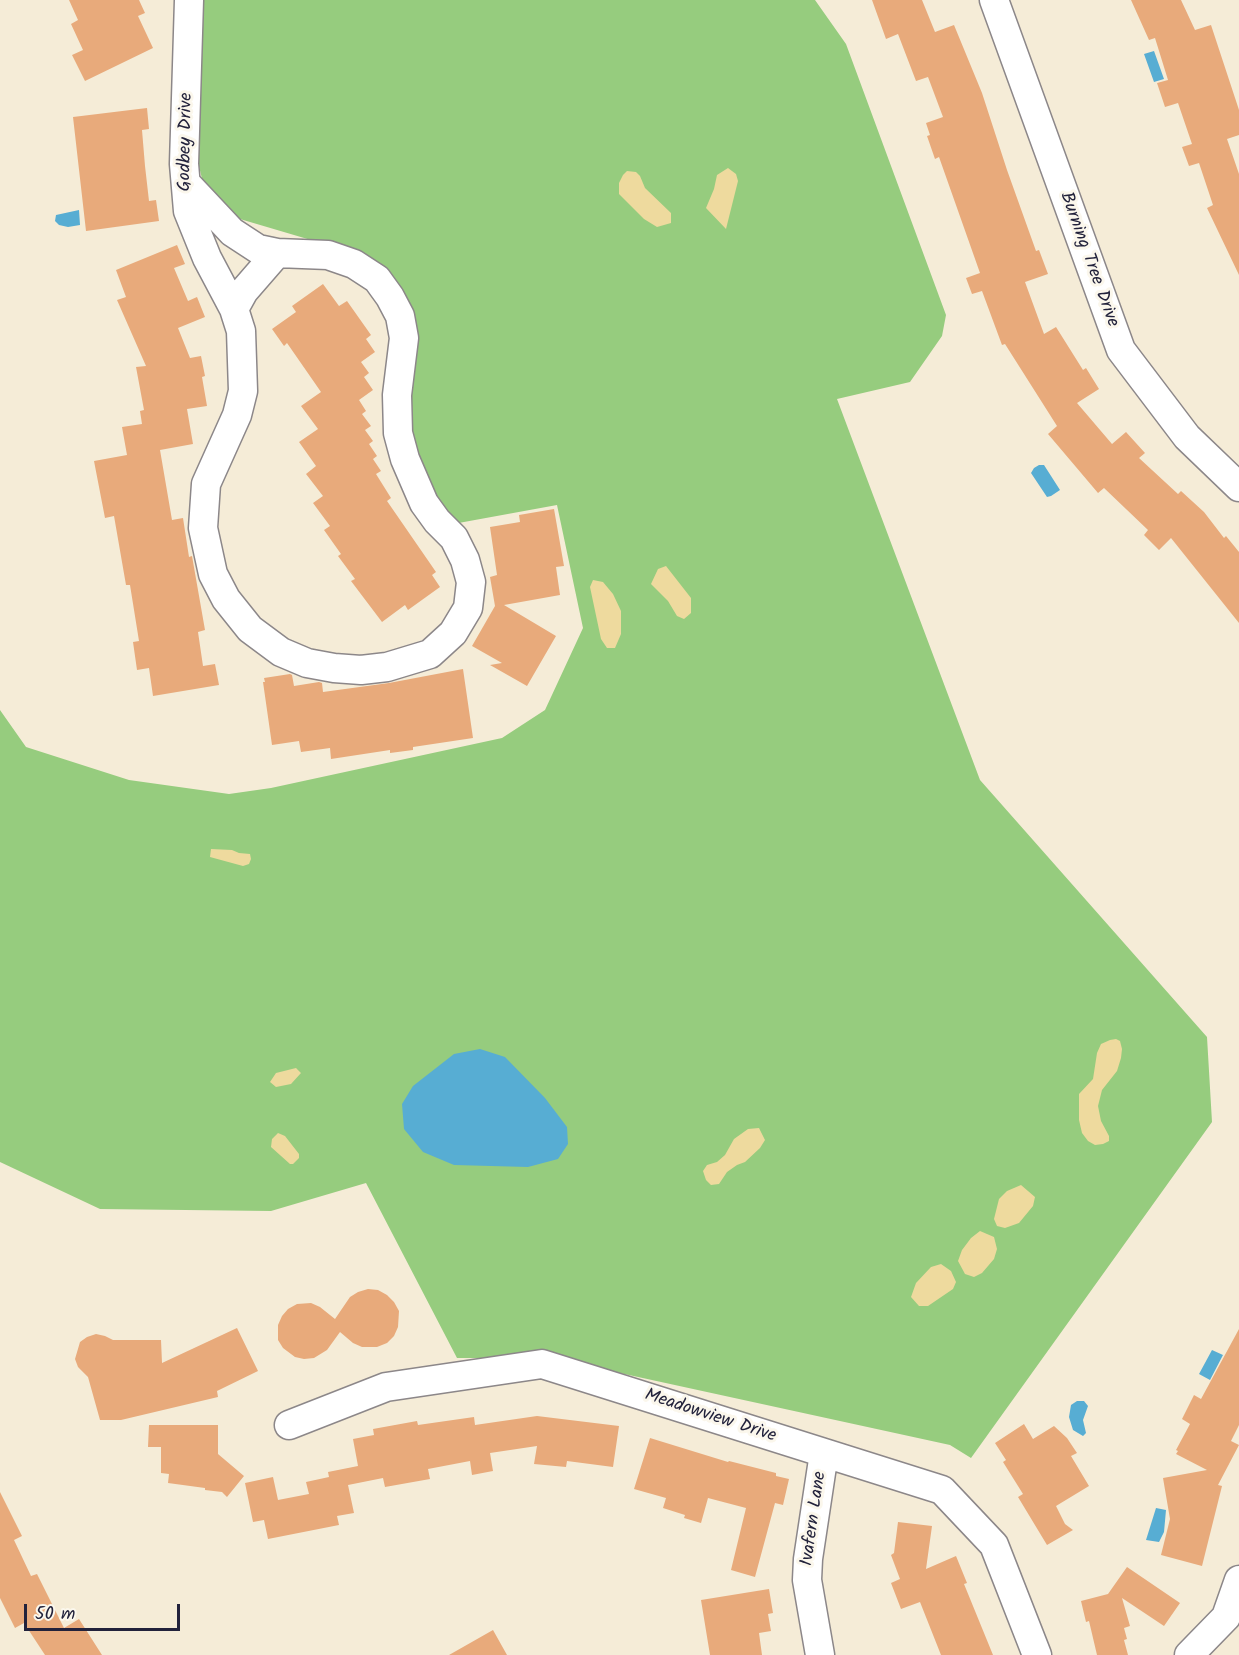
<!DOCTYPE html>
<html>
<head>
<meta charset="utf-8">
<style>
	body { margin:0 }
	#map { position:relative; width:1239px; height:1655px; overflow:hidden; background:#f5ecd7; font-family:Kalam,sans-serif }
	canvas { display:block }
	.scale { position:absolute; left:24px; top:1604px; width:156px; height:27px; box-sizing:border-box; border:3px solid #22223b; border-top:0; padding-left:8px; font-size:18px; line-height:21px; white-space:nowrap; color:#22223b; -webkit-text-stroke:4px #fbf7ec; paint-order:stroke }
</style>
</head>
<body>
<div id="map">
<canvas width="1239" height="1655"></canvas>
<div class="scale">50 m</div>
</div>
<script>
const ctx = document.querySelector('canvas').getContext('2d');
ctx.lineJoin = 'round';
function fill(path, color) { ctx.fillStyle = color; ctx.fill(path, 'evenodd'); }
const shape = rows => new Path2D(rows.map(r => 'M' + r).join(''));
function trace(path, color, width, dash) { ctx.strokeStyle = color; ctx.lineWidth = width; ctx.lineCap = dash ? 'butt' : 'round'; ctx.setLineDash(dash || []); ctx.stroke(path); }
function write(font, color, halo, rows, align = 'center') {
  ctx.font = font + ' Kalam,sans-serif'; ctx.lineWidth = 6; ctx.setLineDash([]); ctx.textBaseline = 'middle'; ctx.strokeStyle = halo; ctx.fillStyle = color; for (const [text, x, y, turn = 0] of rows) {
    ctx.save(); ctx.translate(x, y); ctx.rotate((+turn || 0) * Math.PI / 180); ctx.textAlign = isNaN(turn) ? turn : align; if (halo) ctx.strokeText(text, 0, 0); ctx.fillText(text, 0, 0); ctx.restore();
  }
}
const green = shape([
	[198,0,815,0,846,44,946,315,942,336,910,382,837,399,980,780,1207,1037,1212,1122,971,1458,950,1445,551,1358,457,1358,366,1183,271,1211,100,1209,0,1162,0,710,26,747,129,780,229,794,271,788,502,738,545,710,583,628,557,505,453,524,426,489,411,443,410,390,365,256,223,214,204,187,197,158]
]);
const sand = shape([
	[728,168,736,174,738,181,726,229,706,208,714,189,717,175],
	[627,171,636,172,640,176,645,188,671,213,671,223,657,227,644,219,619,194,619,183,623,175],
	[666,566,691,598,691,613,684,619,677,616,668,601,651,584,658,569],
	[593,580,603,582,613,594,621,611,621,634,615,648,607,648,601,639,590,587],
	[211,849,232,850,239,853,250,854,251,859,249,864,243,866,210,857],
	[1116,1039,1120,1041,1122,1049,1121,1058,1117,1071,1102,1090,1098,1106,1101,1121,1109,1136,1109,1141,1103,1144,1095,1145,1088,1141,1082,1133,1079,1120,1079,1094,1093,1079,1097,1053,1101,1044,1110,1040],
	[296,1068,301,1073,291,1084,276,1087,270,1082,276,1073],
	[759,1128,765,1140,760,1148,745,1162,737,1165,727,1172,719,1184,711,1185,706,1180,703,1171,707,1165,717,1162,725,1155,734,1139,748,1129],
	[278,1133,285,1136,299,1154,299,1158,293,1164,290,1164,271,1147,272,1139],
	[1021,1185,1035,1197,1033,1206,1019,1223,1005,1228,997,1226,994,1219,999,1199,1007,1191],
	[980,1231,994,1237,997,1249,994,1259,982,1273,974,1277,965,1274,958,1261,962,1250,971,1238],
	[941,1264,951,1271,956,1282,953,1289,928,1306,919,1306,911,1297,916,1283,931,1267]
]);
const water = shape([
	[1154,51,1164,79,1154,82,1144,54],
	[79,210,80,225,68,227,59,225,55,221,56,215],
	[1039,465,1044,465,1060,490,1051,496,1047,497,1031,473,1034,468],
	[480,1049,505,1057,545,1098,567,1127,568,1144,558,1159,528,1167,454,1165,423,1152,404,1129,402,1104,413,1086,454,1054],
	[1212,1350,1223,1355,1210,1380,1199,1374],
	[1077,1401,1084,1401,1088,1406,1083,1420,1086,1433,1083,1436,1073,1430,1069,1417,1071,1405],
	[1156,1508,1166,1510,1164,1532,1159,1542,1146,1540]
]);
const building = shape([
	[69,0,139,0,145,13,138,16,153,48,85,81,72,55,83,50,71,24,78,20],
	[872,0,922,0,935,32,954,25,982,93,1007,170,1036,251,1039,250,1048,274,1025,282,1044,334,1056,327,1083,370,1086,368,1099,389,1077,403,1112,444,1126,432,1145,453,1139,458,1178,494,1181,491,1204,512,1224,538,1226,536,1239,552,1239,623,1171,538,1159,550,1144,535,1148,530,1104,488,1098,493,1048,434,1057,426,1005,344,1002,345,982,291,972,294,966,278,980,273,939,157,935,159,927,136,930,135,926,123,943,117,928,77,916,81,898,34,886,39],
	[1131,0,1181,0,1195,30,1211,25,1239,110,1239,135,1227,139,1239,174,1239,275,1207,208,1213,205,1199,163,1189,166,1182,147,1192,144,1178,103,1165,107,1157,83,1168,80,1155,38,1149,40],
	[147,108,149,129,142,130,145,166,149,201,156,200,159,221,86,231,73,117],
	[177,245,185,264,174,268,188,301,197,297,205,317,178,328,190,358,201,356,205,376,202,377,207,406,187,409,193,444,160,450,172,520,183,518,189,557,192,556,205,630,198,632,203,666,215,664,219,685,153,696,149,668,137,670,133,642,139,641,130,585,126,585,114,516,105,518,94,461,127,455,122,427,142,424,140,411,144,410,136,367,146,366,117,300,126,297,116,270],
	[323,284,339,306,347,301,371,335,366,339,375,352,361,362,369,373,364,377,373,390,359,400,366,411,362,414,371,426,365,430,373,441,369,444,377,456,373,459,381,471,376,474,391,498,387,501,436,572,432,575,440,587,408,610,405,605,382,622,351,581,355,579,338,556,341,554,324,530,330,526,313,503,323,496,306,474,316,466,299,442,318,429,301,406,321,392,287,343,284,346,272,329,296,312,292,306],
	[554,509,564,566,556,567,560,595,504,605,556,636,527,686,490,665,502,663,472,646,495,606,490,577,497,575,490,527,520,522,519,515],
	[463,669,473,738,413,747,413,750,390,753,390,750,331,759,330,748,301,752,299,741,272,745,263,682,265,682,264,678,290,674,292,675,294,686,319,682,322,683,323,692,389,683],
	[368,1289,378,1290,387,1295,394,1302,399,1311,398,1327,394,1336,387,1343,377,1347,362,1347,353,1343,340,1332,327,1350,314,1358,304,1359,295,1357,283,1348,278,1340,278,1325,282,1316,288,1309,297,1304,311,1303,320,1307,335,1319,350,1297,358,1292],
	[237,1328,258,1371,217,1391,218,1397,121,1420,100,1420,88,1377,78,1367,75,1359,80,1342,87,1337,96,1334,105,1336,113,1340,161,1340,162,1363],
	[1239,1329,1239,1425,1231,1441,1239,1445,1218,1485,1222,1486,1202,1566,1161,1555,1170,1519,1163,1478,1207,1470,1176,1454,1178,1451,1176,1450,1190,1424,1182,1419,1194,1395,1201,1399],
	[537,1416,619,1426,613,1467,567,1461,566,1467,534,1464,537,1446,490,1453,493,1471,472,1475,470,1461,428,1469,430,1479,385,1487,383,1478,348,1485,354,1513,337,1516,339,1525,268,1539,264,1520,253,1522,245,1483,273,1477,278,1500,309,1494,306,1482,329,1477,328,1472,358,1466,353,1439,374,1435,373,1429,417,1421,418,1425,474,1417,475,1425],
	[1024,1424,1033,1439,1054,1426,1067,1438,1077,1453,1071,1456,1089,1486,1056,1506,1065,1524,1073,1530,1047,1545,1018,1497,1023,1494,1003,1462,1006,1460,995,1443],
	[149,1425,218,1425,218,1454,244,1476,227,1497,222,1492,205,1490,205,1488,168,1483,169,1474,161,1473,161,1447,148,1447],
	[650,1438,728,1462,729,1461,776,1473,776,1476,789,1479,783,1505,775,1503,755,1577,731,1570,746,1508,708,1498,701,1523,684,1518,685,1515,663,1508,666,1498,634,1489],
	[0,1492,22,1536,14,1540,31,1576,37,1574,64,1628,79,1619,102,1655,45,1655,24,1623,15,1628,0,1598],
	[898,1522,932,1526,926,1569,956,1556,967,1583,964,1584,993,1655,941,1655,920,1602,901,1609,891,1583,900,1579,891,1555,894,1553],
	[1127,1567,1180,1603,1164,1626,1122,1598,1130,1626,1124,1628,1127,1639,1124,1640,1128,1655,1097,1655,1089,1621,1086,1622,1081,1601,1108,1594],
	[769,1589,773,1613,768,1614,771,1631,759,1633,762,1655,710,1655,701,1600],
	[493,1630,507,1655,449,1655]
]);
const minor = shape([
	[189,0,184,164,188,211,207,258,234,309,241,331,243,391,237,415,206,484,203,528,213,574,226,599,250,629,281,652,307,663,334,668,361,670,387,667,430,654,453,633,468,608,471,582,465,560,454,538,437,521,424,503,405,459,398,433,397,395,404,338,400,316,390,297,377,279,354,264,328,255,277,253,244,291,234,309],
	[994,0,1121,350,1187,437,1239,487],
	[186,183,232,232,258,249,277,253],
	[289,1425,386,1387,542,1364,942,1490,994,1545,1037,1655],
	[820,1655,807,1580,808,1559,824,1453],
	[1189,1655,1226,1617,1239,1580]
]);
const streetNames = [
	["Godbey Drive",187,142,-89],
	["Burning Tree Drive",1088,260,70],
	["Meadowview Drive",710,1417,18],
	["Ivafern Lane",815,1519,-82]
];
fill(green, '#96cc7e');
fill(sand, '#eeda9e');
fill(water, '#57add3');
fill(building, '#e8aa7b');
trace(minor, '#8c8789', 31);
trace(minor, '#fff', 28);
write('18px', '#22223b', '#fbf7ec', streetNames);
</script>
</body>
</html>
